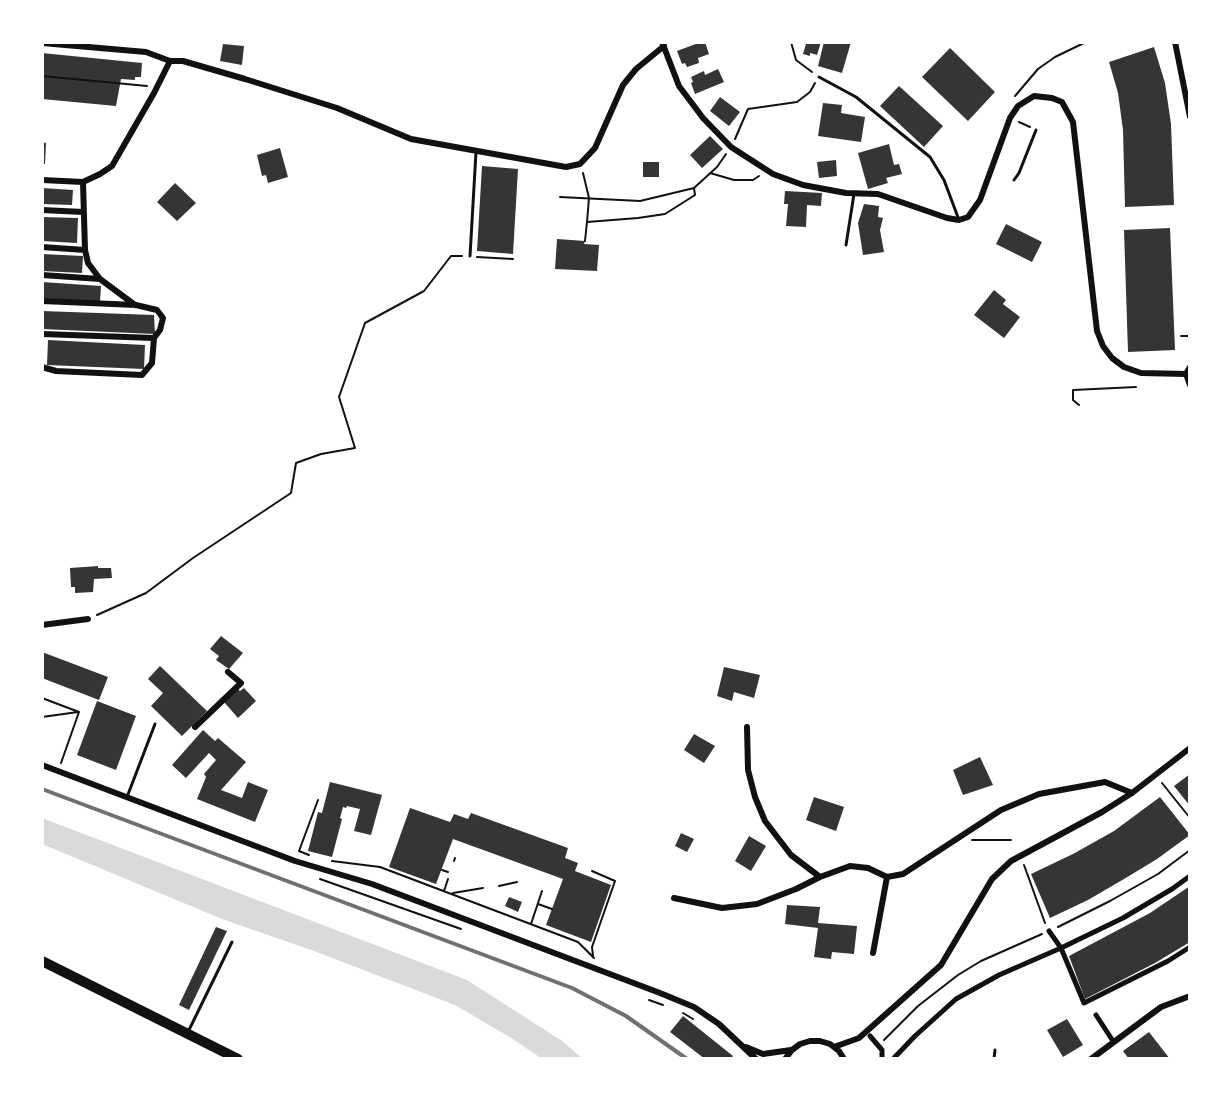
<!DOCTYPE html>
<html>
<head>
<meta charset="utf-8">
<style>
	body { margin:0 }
	#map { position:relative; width:1232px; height:1101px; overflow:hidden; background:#fff; font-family:"Asap Condensed",sans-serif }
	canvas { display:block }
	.frame { position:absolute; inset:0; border:44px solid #fff; pointer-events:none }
</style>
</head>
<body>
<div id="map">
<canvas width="1232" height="1101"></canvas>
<div class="frame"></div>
</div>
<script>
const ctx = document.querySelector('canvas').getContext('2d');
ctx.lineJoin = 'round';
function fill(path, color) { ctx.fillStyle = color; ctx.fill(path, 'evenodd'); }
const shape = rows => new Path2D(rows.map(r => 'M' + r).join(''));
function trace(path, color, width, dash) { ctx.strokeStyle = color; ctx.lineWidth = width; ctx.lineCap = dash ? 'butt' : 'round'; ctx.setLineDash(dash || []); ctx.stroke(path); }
const water = shape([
	[42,818,467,980,562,1041,583,1059,542,1059,513,1039,455,1005,314,951,222,919,42,844]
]);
const building = shape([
	[701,42,705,42,709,54,698,58,699,63,687,67,685,63,682,64,677,51],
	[800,42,821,42,817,55,810,53,810,56,803,54,806,44],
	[824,42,851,42,842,73,818,66],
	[223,44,244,46,242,65,220,61],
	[1154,47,1165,83,1171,124,1174,205,1125,207,1123,130,1118,93,1109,62],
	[950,48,995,92,968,121,922,77],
	[42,53,142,63,141,77,135,77,135,80,121,79,116,106,42,99],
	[718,69,724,82,695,94,691,83,693,82,691,77,704,71,705,75],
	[899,86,943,126,924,147,880,106],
	[720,97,740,112,729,126,710,111],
	[823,103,842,105,841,113,865,117,861,142,818,136],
	[710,136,723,149,702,168,690,155],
	[42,142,46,143,45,164,42,164],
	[889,144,894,165,899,164,902,174,886,178,888,183,868,189,858,153],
	[280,148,288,177,268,183,266,175,262,176,257,155],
	[836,160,837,176,819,178,817,162],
	[643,162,659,162,659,177,643,177],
	[482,166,518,169,513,254,477,251],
	[175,183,196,203,177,221,157,202],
	[42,188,73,190,72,205,42,204],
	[785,191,822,193,821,206,807,205,806,227,786,226,788,204,784,204],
	[864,204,879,206,878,217,883,218,880,230,884,252,863,255,858,223],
	[42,217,78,218,77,243,42,241],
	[1006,224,1042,242,1032,262,996,244],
	[1170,228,1175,350,1128,352,1124,230],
	[557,239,585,241,584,244,599,245,597,271,555,269],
	[42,254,83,256,82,273,42,271],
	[42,282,101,286,100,302,42,299],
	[994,290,1006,300,1003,304,1020,317,1004,338,974,315],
	[42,311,154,315,155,334,42,329],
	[48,340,145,345,144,369,47,365],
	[98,566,98,568,111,568,112,578,94,579,93,592,75,593,75,587,71,587,70,568],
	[221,636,243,653,229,669,216,660,219,656,210,649],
	[42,652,108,677,99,700,42,678],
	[160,666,207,711,182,736,151,706,163,693,148,679],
	[724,667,760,675,754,698,734,692,732,701,717,696],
	[244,688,256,701,238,718,224,702,238,689,240,691],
	[97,701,136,716,116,770,77,755],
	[203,730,215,741,218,738,246,762,221,790,242,798,248,782,268,790,255,822,197,799,206,777,204,774,216,760,209,753,186,778,172,765],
	[694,734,715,746,704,763,684,750],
	[980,757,993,785,963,795,953,770],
	[1190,774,1190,806,1174,786],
	[330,782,382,795,371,835,354,831,360,809,347,806,346,808,343,807,340,818,342,819,332,857,308,851,318,812,322,813],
	[814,797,844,807,836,831,806,820],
	[1160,797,1190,835,1157,859,1124,879,1088,900,1050,918,1031,874,1073,854,1114,831],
	[410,808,450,822,454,814,468,819,471,813,568,848,565,858,578,863,575,871,611,885,591,942,546,925,563,879,453,839,436,884,389,867],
	[681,833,694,839,687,852,675,846],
	[749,836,766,846,751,871,735,861],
	[1190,886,1190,942,1155,963,1085,999,1069,956,1150,913],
	[509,897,522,902,518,912,505,906],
	[787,905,820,907,818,923,857,926,854,954,832,952,831,959,814,957,818,928,785,924],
	[216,927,227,931,189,1010,179,1005],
	[683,1016,733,1056,731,1059,705,1059,670,1032],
	[1067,1019,1083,1045,1063,1057,1047,1030],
	[1149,1032,1170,1059,1129,1059,1123,1051]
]);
const path = shape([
	[791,42,796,60,812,72],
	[42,76,147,86],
	[1015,96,1038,69,1055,57,1086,42],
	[1019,122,1030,127],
	[735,139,748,109,797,102,810,92,815,83],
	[583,173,589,198,587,222,638,218,665,214,695,195,694,188],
	[710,173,734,180,753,180,759,176],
	[560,197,640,201,694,188,717,167,726,154],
	[585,241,587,222],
	[477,257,513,259],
	[1181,336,1190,336],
	[1079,405,1073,400,1073,390,1136,387],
	[97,615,146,593,193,558,291,493,296,463,321,454,355,448,339,397,365,323,424,291,451,256,462,256],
	[42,698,79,712,61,763],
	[42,717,78,712],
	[1162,783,1190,818],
	[972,840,1011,840],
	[309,855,299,851,318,800],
	[332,861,380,867,578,942,594,958],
	[454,861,455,858],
	[1024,865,1045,923],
	[442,870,448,872],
	[592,871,615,881,592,947,593,956],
	[320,879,461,929],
	[499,886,517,882],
	[444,891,448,879],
	[453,893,483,888],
	[538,904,552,909],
	[531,924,542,891],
	[1058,927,1110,901,1158,874,1190,850],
	[649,1000,663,1005],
	[683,1013,693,1019],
	[884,1040,918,1006,958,975,981,961,1042,934]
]);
const service = shape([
	[819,77,856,97,930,157,944,180,959,220],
	[1014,180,1019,173,1036,130],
	[846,245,854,194],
	[470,256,476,152],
	[127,797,155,724],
	[188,1032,232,942],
	[994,1059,995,1050]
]);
const pedestrian = shape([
	[1049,931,1061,948,1084,1003,1168,961,1190,947],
	[1096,1015,1113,1041],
	[870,1036,882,1050,882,1059],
	[893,1059,915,1036,956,999,999,975,1061,948,1123,918,1172,889,1190,876]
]);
const minor = shape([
	[662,42,679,86,703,118,731,147,773,174,803,185,846,193,878,194,947,218,959,220,968,217,980,200,1010,118,1018,106,1034,96,1052,98,1062,102,1073,122,1097,331,1103,346,1112,358,1124,367,1141,373,1186,374],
	[1175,42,1190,117],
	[42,43,146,52,170,61,183,61,245,79,337,108,411,139,566,167,580,164,595,148,623,85,636,69,664,46],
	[42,180,83,182,100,174,112,166,154,93,170,61],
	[83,182,85,250,88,263,100,279,135,305],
	[42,210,83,212],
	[42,247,85,250],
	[42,275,100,279],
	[42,301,136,305,157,310,163,318,160,330,154,338,152,363,142,375,56,371,42,367],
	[42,334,154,338],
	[1190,367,1186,374,1190,385],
	[42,625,88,619],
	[195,727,241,683,228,672],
	[747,727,748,770,755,797,765,821,791,855,820,877],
	[42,765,295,861,372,884,660,993,694,1007,719,1024,756,1059],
	[674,898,722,908,757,904,796,889,820,877,850,866,868,868,887,877,903,874,1001,810,1039,794,1105,782,1132,793],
	[873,953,887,877],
	[746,1047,763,1054,791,1050],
	[834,1047,859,1038,941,965,992,879,1011,861,1102,812,1132,793,1190,748],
	[785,1059,792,1050,800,1044,810,1041,820,1041,830,1044,839,1051,844,1059],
	[1091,1059,1161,1007,1190,996]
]);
const primary = shape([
	[42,961,238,1059]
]);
const rail = shape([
	[42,789,572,988,626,1016,687,1059]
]);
fill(water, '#d9d9d9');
fill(building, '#353535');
trace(path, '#111', 2);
trace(service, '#111', 3);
trace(pedestrian, '#111', 5);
trace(minor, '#111', 6);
trace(primary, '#111', 10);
trace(rail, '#707070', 4);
</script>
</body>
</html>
